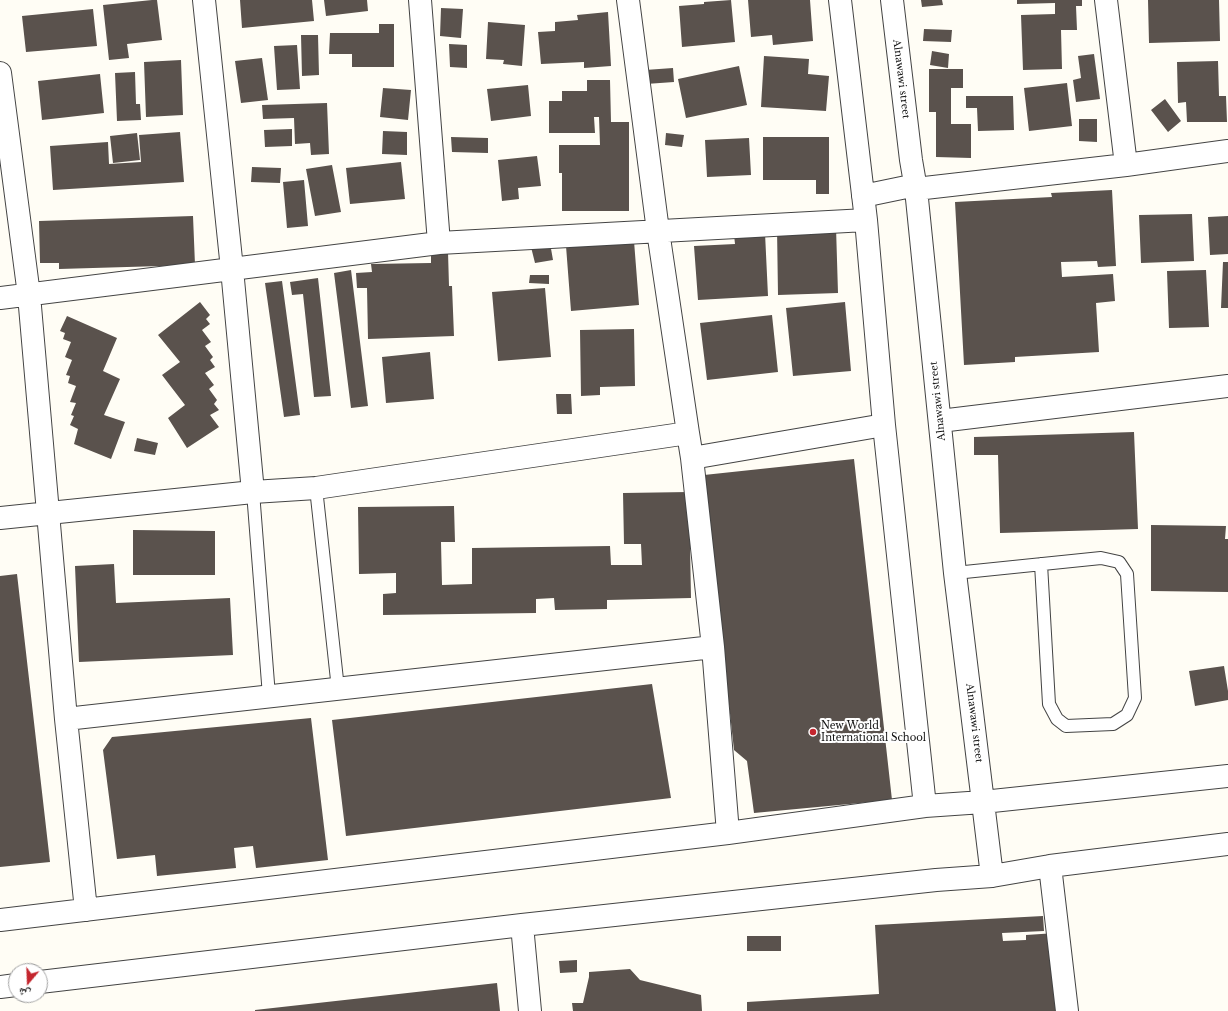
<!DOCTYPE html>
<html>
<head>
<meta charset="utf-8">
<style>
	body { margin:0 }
	#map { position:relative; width:1228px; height:1011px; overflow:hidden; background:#fffdf5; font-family:"Libre Baskerville","Noto Naskh Arabic",serif }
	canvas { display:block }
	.north { position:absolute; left:8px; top:963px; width:40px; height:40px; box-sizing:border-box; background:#fff; border:1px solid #a0a0a0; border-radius:50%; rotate:199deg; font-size:11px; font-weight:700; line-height:16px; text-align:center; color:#111 }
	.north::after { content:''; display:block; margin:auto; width:14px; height:18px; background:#c4262e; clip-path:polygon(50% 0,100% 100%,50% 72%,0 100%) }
</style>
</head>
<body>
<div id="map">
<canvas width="1228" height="1011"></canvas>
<div class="north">ش</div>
</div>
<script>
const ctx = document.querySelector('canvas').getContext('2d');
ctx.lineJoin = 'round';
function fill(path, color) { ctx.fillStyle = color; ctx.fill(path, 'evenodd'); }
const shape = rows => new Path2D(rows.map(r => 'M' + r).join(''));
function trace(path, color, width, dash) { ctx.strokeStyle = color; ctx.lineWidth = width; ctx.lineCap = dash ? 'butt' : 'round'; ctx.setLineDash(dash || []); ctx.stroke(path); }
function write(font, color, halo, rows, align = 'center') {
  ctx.font = font + ' "Libre Baskerville",serif'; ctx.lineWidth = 4; ctx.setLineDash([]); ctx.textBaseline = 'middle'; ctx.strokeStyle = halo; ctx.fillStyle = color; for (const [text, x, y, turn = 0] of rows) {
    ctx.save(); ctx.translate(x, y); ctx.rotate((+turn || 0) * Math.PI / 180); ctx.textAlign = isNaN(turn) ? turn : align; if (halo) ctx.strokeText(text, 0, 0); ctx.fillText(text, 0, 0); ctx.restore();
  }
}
const building = shape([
	[152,0,157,0,162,40,127,44,129,58,109,60,103,5],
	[240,0,312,0,314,21,242,28],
	[324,0,367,0,368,11,326,16],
	[731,0,735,42,682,47,679,6,704,4,704,2],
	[748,0,810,0,813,41,773,45,772,35,751,37],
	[921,0,942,0,943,5,922,7],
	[1017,0,1082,0,1082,6,1076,6,1077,30,1061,30,1062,69,1023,70,1021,15,1055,14,1055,3,1017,4],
	[1148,0,1219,0,1220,41,1149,43],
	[441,8,463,9,461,38,440,36],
	[93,9,97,46,26,52,22,16],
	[608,12,611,66,584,68,584,62,541,64,538,32,555,31,555,22,578,20,577,15],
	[488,22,525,25,522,66,503,64,504,60,486,59],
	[379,24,394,24,394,67,352,67,352,54,329,54,330,33,379,33],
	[924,29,952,30,951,42,923,41],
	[301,35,318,35,319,75,302,76],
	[449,44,467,45,467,68,450,67],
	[297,45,300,89,277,90,274,46],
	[932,51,949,54,948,68,930,65],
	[1094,54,1100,99,1076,102,1073,80,1081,78,1078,56],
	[764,56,809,59,808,74,829,76,826,111,761,107],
	[262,58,268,100,241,103,235,61],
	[181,60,183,115,146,117,144,62],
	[1218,61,1219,96,1226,96,1227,122,1187,122,1186,102,1178,103,1177,62],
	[739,66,747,105,686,118,678,79],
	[673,68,674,82,646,84,645,70],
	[929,69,963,69,963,88,951,88,951,124,971,124,971,158,936,157,936,112,929,112],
	[135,72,136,104,140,104,141,120,117,121,115,73],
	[100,74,104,113,42,120,38,81],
	[587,80,610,80,611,122,629,122,629,211,562,211,562,173,559,173,559,145,600,145,599,117,594,117,595,133,549,133,549,101,562,101,562,91,587,91],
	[1067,83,1072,126,1029,131,1024,88],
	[528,85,531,116,491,121,487,89],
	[383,88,411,90,408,120,380,117],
	[966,96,1013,96,1014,130,978,131,977,108,966,108],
	[1165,99,1181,121,1168,132,1151,110],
	[327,103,329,154,311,155,310,143,295,144,294,118,263,119,262,105],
	[1079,119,1097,119,1097,142,1079,141],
	[292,129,292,146,265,147,264,130],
	[383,131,407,132,407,155,382,154],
	[180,132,184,182,53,190,50,146,108,142,109,164,141,162,139,135],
	[137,133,140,160,113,163,110,136],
	[666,133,684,135,682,147,665,145],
	[451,137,488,138,488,153,452,152],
	[763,137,829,137,829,194,816,194,816,180,763,180],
	[749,138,751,175,707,177,705,140],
	[537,156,541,186,518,188,519,199,502,201,498,160],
	[401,162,405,199,350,204,346,168],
	[332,165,341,212,315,216,306,169],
	[252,167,281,168,280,183,251,182],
	[304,180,308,226,287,228,283,182],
	[1112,190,1116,266,1098,267,1097,261,1061,262,1062,277,1113,274,1115,301,1096,303,1099,352,1015,357,1015,362,964,365,955,202,1052,197,1051,193],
	[1192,214,1194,261,1141,263,1139,215],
	[193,216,195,265,59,269,59,263,40,263,39,221],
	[1228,216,1228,254,1210,255,1208,217],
	[836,227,838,293,778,295,777,228],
	[765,233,768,296,698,300,694,246,735,244,734,235],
	[634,241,639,305,571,311,566,246],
	[550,243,553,260,535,263,531,247],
	[448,252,449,286,452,286,454,336,368,339,367,288,357,288,356,273,372,272,371,264,431,263,431,253],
	[1223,262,1228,262,1228,308,1221,308],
	[351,270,368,406,351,408,334,273],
	[1206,270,1209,327,1169,328,1167,271],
	[530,275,549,275,549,284,529,283],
	[318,278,331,396,314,397,303,294,292,295,290,282],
	[282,281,300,415,284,417,265,283],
	[545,288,551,357,498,361,492,292],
	[200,302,210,315,206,319,210,324,202,330,211,342,205,346,213,357,210,360,215,367,205,373,214,385,209,389,217,400,214,404,219,410,210,415,219,427,187,448,168,418,185,405,162,375,180,362,158,335],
	[845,302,851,371,793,376,786,308],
	[772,315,778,372,707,380,700,323],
	[67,316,117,338,103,371,120,379,104,415,125,422,111,459,74,444,78,429,70,425,74,416,71,415,76,403,70,402,76,386,68,383,70,376,66,375,72,360,65,357,71,342,63,339,65,333,60,331],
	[634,329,635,386,600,387,600,395,581,396,580,330],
	[430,352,434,399,386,403,382,357],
	[556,394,571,394,572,414,557,414],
	[1134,432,1138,529,1000,533,998,455,974,455,974,437],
	[137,438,158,443,155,455,134,451],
	[854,459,892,800,754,813,747,761,734,750,704,475],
	[689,492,691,598,607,600,607,609,555,610,554,598,536,599,536,613,383,615,383,594,396,593,396,573,359,574,358,507,454,506,455,542,441,542,442,585,472,584,472,548,610,546,611,565,642,565,641,544,624,544,623,493],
	[1151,525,1226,526,1225,539,1228,539,1228,592,1151,591],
	[133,530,215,531,215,575,133,575],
	[114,564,116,603,230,598,233,655,79,662,75,566],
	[17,574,50,862,0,867,0,576],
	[1224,666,1228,691,1228,700,1195,706,1189,671],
	[652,684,671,798,346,836,332,720],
	[311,718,328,860,256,868,253,846,234,848,236,868,157,876,155,855,117,859,103,750,112,737],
	[1043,916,1044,931,1002,933,1003,941,1026,940,1026,935,1056,933,1060,1011,747,1011,747,1002,879,994,875,925],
	[747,936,781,936,781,951,747,951],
	[577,960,577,972,560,973,559,961],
	[630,969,640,980,701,995,702,1011,573,1011,572,1003,583,1003,589,977,589,972],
	[497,983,500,1011,255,1011,255,1010]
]);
const service = shape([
	[316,488,338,689],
	[253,492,269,696],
	[955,573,1101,558,1119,562,1127,574,1135,698,1127,715,1113,724,1066,726,1057,719,1049,704,1041,564]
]);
const minor = shape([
	[204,0,232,269,253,492],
	[628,0,658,231,688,433],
	[840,0,866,220,884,425,925,806],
	[892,0,911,160,916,189,955,573,992,876],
	[1106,0,1126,165],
	[0,73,29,295,66,719,86,910],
	[916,189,1126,165,1228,151],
	[863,196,916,185],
	[439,243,866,220],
	[0,298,439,243,420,0],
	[940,421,1228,386],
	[692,458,713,647,728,833],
	[0,518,253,492,316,488,688,433,692,458,884,425],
	[66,719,713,647],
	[1050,866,1067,1011],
	[0,920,728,833,925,806,983,802,1228,776],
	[522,925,530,1011],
	[40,982,522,925,936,880,992,876,1050,866,1228,844],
	[0,987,16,985]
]);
const markers = [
	[813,732,4,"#c4262e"]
];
const streetNames = [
	["Alnawawi street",901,79,83],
	["Alnawawi street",938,401,-96],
	["Alnawawi street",974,723,83]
];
const poiNames = [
	["New World",821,726],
	["International School",821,738]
];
fill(building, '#5a524d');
trace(service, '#444', 14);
trace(minor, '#444', 24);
trace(service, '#fff', 12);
trace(minor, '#fff', 22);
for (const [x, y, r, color] of markers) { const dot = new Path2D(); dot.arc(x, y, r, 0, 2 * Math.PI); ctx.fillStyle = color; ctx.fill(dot); trace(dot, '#fff', 1.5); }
write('10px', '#111', '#fff', streetNames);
write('10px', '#111', '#fff', poiNames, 'left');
</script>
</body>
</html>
